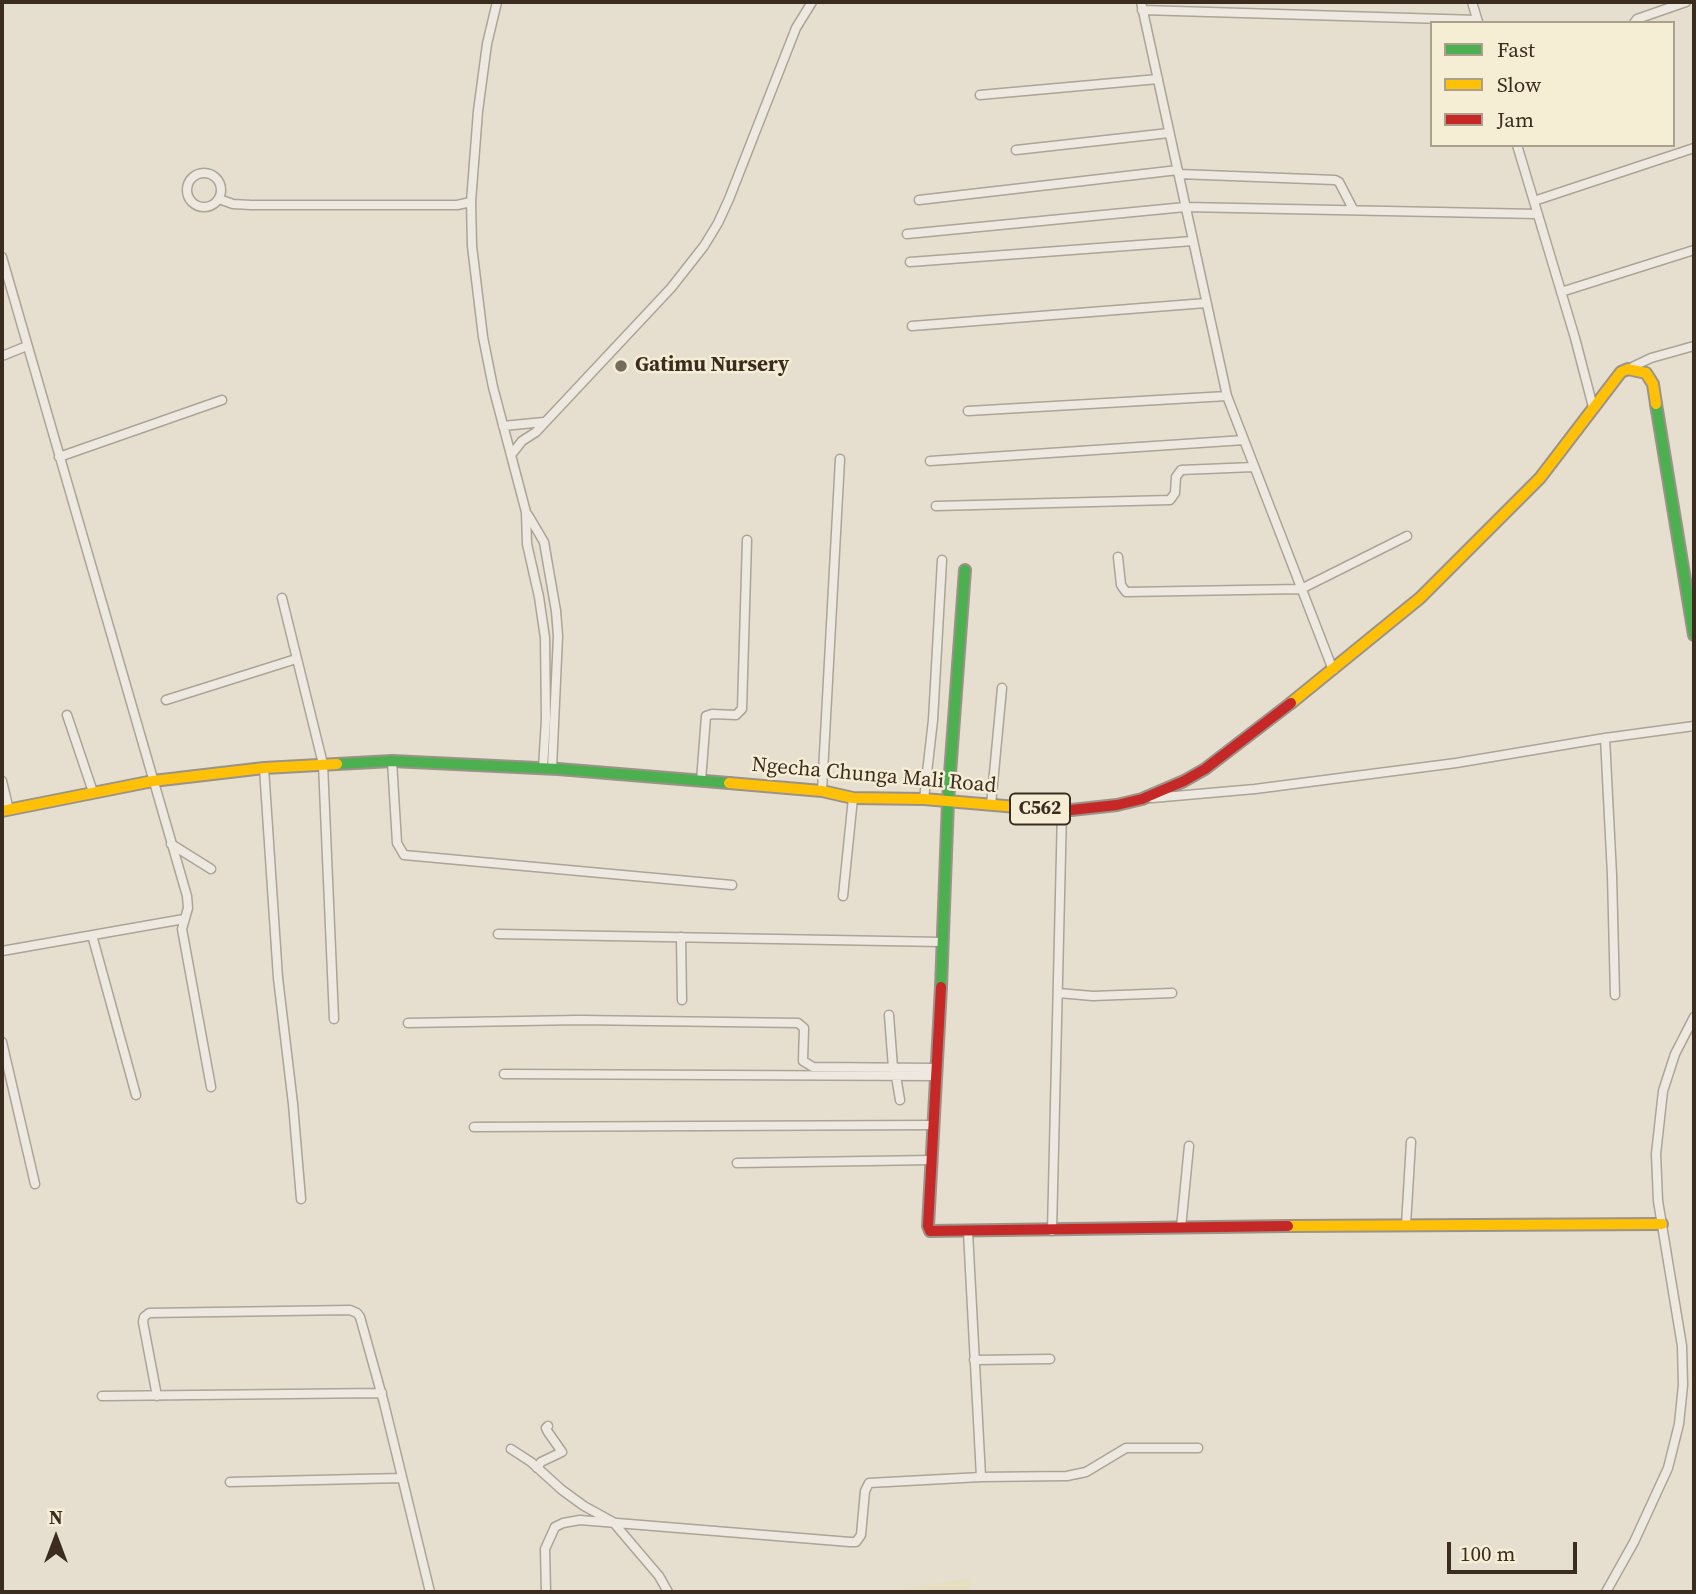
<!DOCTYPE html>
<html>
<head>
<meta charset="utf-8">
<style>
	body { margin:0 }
	#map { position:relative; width:1696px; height:1594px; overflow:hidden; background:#e6dfcf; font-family:"Source Serif 4",serif }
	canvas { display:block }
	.frame { position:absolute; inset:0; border:4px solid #3a2c1f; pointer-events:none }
	.legend { position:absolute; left:1430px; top:21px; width:245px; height:126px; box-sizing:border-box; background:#f6edd5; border:2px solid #aba08c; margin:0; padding:9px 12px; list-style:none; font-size:21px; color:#3a2c1f }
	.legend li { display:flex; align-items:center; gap:14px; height:35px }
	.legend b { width:35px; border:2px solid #aba08c }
	.north { position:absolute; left:21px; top:1503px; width:70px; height:70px; -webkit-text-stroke:5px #f6edd5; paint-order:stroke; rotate:0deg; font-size:19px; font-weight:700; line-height:28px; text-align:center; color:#3a2c1f }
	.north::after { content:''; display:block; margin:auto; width:24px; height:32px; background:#3a2c1f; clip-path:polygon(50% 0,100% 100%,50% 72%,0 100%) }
	.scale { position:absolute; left:1447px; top:1542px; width:130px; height:32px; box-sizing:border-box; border:4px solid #3a2c1f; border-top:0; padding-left:9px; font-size:21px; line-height:24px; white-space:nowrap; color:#3a2c1f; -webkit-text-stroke:5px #f6edd5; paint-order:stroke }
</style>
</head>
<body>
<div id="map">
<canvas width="1696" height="1594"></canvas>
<div class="frame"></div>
<ul class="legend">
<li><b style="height:9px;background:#4caf50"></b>Fast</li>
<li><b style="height:9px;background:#ffc107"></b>Slow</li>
<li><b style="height:9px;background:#c62828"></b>Jam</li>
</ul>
<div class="north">N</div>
<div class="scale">100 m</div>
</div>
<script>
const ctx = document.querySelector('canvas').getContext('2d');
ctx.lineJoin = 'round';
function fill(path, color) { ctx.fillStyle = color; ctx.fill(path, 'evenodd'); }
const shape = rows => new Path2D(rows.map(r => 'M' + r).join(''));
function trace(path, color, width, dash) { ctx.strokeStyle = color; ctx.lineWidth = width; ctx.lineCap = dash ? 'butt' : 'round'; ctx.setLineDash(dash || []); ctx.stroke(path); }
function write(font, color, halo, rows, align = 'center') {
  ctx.font = font + ' "Source Serif 4",serif'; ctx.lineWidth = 5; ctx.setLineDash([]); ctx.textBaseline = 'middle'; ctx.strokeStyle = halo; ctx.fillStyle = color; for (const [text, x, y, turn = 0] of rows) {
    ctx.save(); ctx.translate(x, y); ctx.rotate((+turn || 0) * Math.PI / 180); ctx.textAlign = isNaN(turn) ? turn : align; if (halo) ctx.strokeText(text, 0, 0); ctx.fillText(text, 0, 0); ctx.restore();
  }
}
const farmland = shape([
	[969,1578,971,1592,889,1592]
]);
const street = shape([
	[497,2,487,44,478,111,471,202,472,246,483,337,493,387,526,512,527,544,539,597,545,638,546,719,543,768],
	[1141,2,1227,396,1333,670],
	[1472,2,1478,22],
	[1142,10,1477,20],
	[1634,23,1637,19,1686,2],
	[980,95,1158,79],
	[1517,145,1575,338,1593,407],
	[1016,150,1169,133],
	'187 190a17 17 0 1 1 34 0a17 17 0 1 1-34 0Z',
	[1179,174,1335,180,1339,182,1353,209],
	[219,199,233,204,251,205,457,205,471,202],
	[919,200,1178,170],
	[1534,201,1694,148],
	[907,234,1185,207,1537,214],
	[2,257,187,896,188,908,182,929,211,1087],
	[910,262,1193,241],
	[1561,292,1694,250],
	[912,326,1206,303],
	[2,356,27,346],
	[1628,369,1651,358,1694,346],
	[968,411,1227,396],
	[503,426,544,422],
	[511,455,522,441,536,432,671,288,704,246,718,223,729,199,796,28,812,2],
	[59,457,222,400],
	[930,461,1244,440],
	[936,506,1170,500,1175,493,1176,477,1181,470,1254,467],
	[528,515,544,542,556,611,558,636,552,768],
	[1118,557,1121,585,1126,592,1301,589,1407,536],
	[282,598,323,764,334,1019],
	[166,700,296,659],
	[67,715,93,792],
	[1605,738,1612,875,1615,995],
	[392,761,397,843,404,855,732,885],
	[264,768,278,978,293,1104,301,1199],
	[2,781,9,810],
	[701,781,706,716,712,714,736,715,742,709,747,540],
	[822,791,840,459],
	[1152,798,1255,789,1456,763,1605,738,1694,726],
	[924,799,933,720,942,560],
	[991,805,1002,688],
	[171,844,211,869],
	[843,896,853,798],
	[498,934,942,942],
	[92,935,136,1095],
	[681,937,682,1000],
	[2,951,184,919],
	[1058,993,1093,996,1172,993],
	[889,1015,893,1068],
	[408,1023,579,1020,798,1023,804,1028,803,1061,813,1067,936,1068],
	[2,1042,35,1184],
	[504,1074,937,1076],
	[896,1076,900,1100],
	[474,1127,934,1125],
	[737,1163,932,1160],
	[1406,1225,1411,1142],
	[1181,1228,1189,1146],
	[1052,1231,1062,811],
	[974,1360,1050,1359],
	[102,1396,382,1393],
	[157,1396,143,1322,144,1317,149,1313,350,1310,357,1313,360,1317,384,1403,430,1592],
	[511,1449,531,1462,562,1490,584,1506,613,1522,659,1576,668,1592],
	[537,1468,541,1462,562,1452,548,1432,546,1428,548,1426],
	[981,1477,1067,1476,1086,1472,1126,1448,1198,1448],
	[230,1482,402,1478],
	[546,1592,545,1549,555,1527,563,1523,580,1520,850,1542,856,1542,861,1535,865,1491,869,1483,981,1477,968,1232],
	[1606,1592,1634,1542,1668,1468,1679,1424,1683,1385,1682,1346,1658,1201,1656,1154,1663,1091,1675,1054,1694,1017]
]);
const fast = shape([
	[1656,404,1694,635],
	[337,764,392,761,558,769,729,783],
	[941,987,948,801,965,570]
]);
const slow = shape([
	[1291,703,1420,598,1540,478,1621,372,1628,369,1646,373,1653,384,1656,404],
	[729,783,822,791,853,798,924,799,1040,809],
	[2,811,153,781,264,768,337,764],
	[1288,1226,1662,1224]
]);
const jam = shape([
	[1040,809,1062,811,1117,805,1142,799,1184,781,1205,769,1291,703],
	[941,987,928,1226,930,1231,1288,1226]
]);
const markers = [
	[621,366,7,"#766b5d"]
];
const shields = [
	[1040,809,60]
];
const shieldNames = [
	["C562",1040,809]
];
const poiNames = [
	["Gatimu Nursery",635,366]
];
const streetNames = [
	["Ngecha Chunga Mali Road",874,776,5]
];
fill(farmland, '#e5dec0');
trace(street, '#aba497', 11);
trace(fast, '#9b9388', 14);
trace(slow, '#9b9388', 14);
trace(jam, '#9b9388', 14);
trace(street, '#eee9e0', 8);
trace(fast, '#4caf50', 10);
trace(slow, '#ffc107', 10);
trace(jam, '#c62828', 10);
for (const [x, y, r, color] of markers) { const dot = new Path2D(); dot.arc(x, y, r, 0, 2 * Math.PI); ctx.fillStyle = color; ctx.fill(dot); trace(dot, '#f6edd5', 2.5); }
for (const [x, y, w] of shields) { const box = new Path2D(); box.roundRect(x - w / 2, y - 15.5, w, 31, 5); ctx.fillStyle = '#f6edd5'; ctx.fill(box); trace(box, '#3a2c1f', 2); }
write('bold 19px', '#3a2c1f', null, shieldNames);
write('bold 21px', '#3a2c1f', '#f6edd5', poiNames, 'left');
write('21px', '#3a2c1f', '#f6edd5', streetNames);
</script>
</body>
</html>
